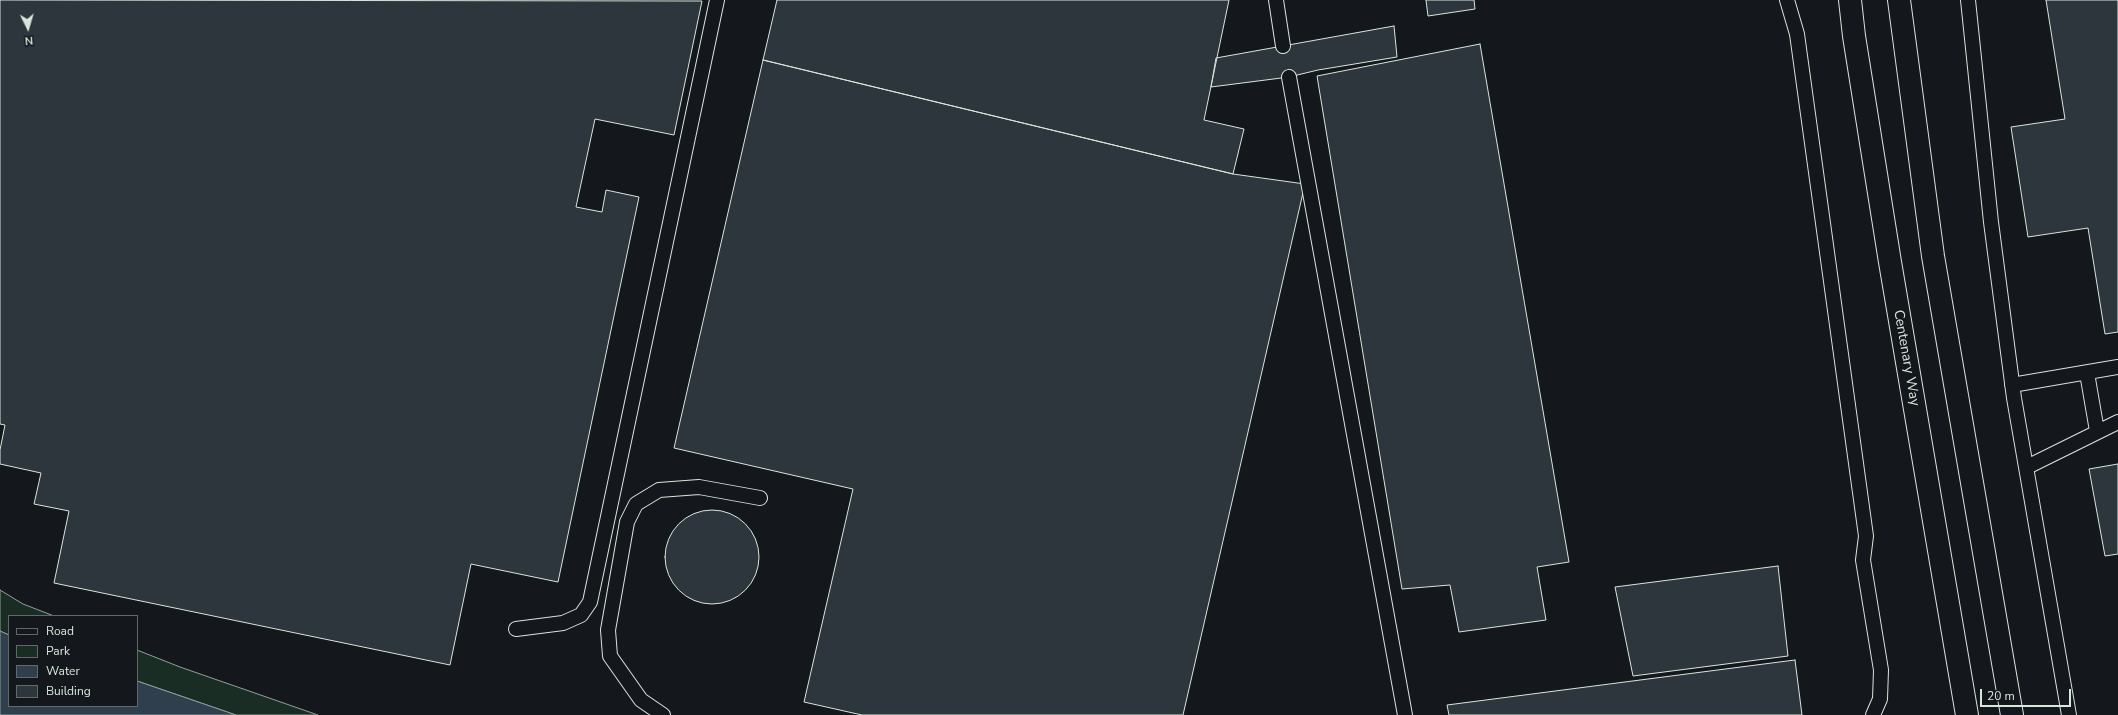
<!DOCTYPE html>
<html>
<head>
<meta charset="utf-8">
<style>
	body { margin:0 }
	#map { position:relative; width:2118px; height:715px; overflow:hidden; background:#14181c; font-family:"Nunito Sans",sans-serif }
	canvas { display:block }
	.legend { position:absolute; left:8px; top:615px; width:130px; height:92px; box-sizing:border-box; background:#14181c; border:1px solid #626a69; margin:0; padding:5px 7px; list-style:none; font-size:12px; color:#d8e6dc }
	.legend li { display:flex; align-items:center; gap:8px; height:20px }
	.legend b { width:20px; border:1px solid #626a69 }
	.north { position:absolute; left:8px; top:8px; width:40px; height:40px; -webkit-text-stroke:3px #14181c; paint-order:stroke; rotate:175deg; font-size:11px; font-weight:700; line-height:16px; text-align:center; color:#d8e6dc }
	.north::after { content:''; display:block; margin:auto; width:14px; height:18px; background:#d8e6dc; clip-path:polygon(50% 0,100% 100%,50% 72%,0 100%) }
	.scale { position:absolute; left:1980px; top:689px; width:91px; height:18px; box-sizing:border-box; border:2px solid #d8e6dc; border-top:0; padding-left:5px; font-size:12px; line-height:14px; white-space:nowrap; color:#d8e6dc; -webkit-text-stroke:3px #14181c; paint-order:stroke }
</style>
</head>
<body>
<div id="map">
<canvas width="2118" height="715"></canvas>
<ul class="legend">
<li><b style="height:5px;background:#14181c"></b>Road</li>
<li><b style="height:11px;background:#1a2d24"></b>Park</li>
<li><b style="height:11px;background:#2f3f4d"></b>Water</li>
<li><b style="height:11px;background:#2c363c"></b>Building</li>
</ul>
<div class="north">N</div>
<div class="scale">20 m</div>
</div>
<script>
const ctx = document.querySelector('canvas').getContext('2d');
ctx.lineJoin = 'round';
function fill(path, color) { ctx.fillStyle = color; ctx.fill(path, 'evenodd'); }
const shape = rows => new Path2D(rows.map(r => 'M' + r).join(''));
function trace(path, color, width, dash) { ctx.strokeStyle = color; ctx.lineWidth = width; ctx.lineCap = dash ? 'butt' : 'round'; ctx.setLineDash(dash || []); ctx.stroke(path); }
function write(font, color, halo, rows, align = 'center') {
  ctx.font = font + ' "Nunito Sans",sans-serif'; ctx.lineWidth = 3; ctx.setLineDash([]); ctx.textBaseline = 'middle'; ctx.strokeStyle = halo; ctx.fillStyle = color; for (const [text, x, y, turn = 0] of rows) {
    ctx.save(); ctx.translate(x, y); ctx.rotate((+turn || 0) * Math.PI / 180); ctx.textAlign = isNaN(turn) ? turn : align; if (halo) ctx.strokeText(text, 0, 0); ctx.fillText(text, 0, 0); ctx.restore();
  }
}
const green = shape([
	[0,590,23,604,54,616,9,616,9,635,0,631,0,590],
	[137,650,180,667,318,715,236,715,137,681,137,650]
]);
const water = shape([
	[0,631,9,635,9,706,137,706,137,681,236,715,0,715,0,631]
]);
const building = shape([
	[0,0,702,1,674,135,595,119,576,207,602,212,606,190,639,197,558,582,471,564,450,665,54,583,69,511,34,504,41,473,0,464,0,450,5,425,0,424,0,0],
	[777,0,1229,0,1204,120,1244,129,1233,174,763,60,777,0],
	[1426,0,1474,0,1475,9,1428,16,1426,0],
	[2046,0,2118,0,2118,332,2105,334,2088,228,2028,237,2011,127,2065,119,2046,0],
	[1394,26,1397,57,1318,70,1289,77,1211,87,1216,58,1394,26],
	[1480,44,1569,562,1537,567,1546,620,1459,632,1450,585,1402,589,1317,76,1480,44],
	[763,60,1233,174,1305,184,1183,715,862,715,804,702,853,489,674,448,763,60],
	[2118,464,2118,554,2105,556,2089,469,2118,464],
	'665 557a47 47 0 1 1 94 0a47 47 0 1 1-94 0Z',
	[1778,566,1788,656,1633,676,1615,587,1778,566],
	[1795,660,1802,715,1449,715,1447,705,1795,660]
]);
const service = shape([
	[1276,0,1283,46],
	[1787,0,1797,34,1866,536,1863,560,1881,670,1880,699,1873,715],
	[1968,0,1991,222,2014,398,2069,715],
	[1289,77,1405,715],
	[2087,373,2097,431],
	[2012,385,2118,367],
	[2027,467,2118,422],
	[516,629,563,623,581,615,590,602,717,0],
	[663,715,641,700,610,656,608,630,627,522,636,504,659,490,699,487,760,498]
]);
const primary = shape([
	[1850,0,1854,36,1890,262,1967,715],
	[1899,0,1933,256,2012,715]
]);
const streetNames = [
	["Centenary Way",1906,358,80]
];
fill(green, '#1a2d24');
trace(green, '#939e99', 1);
fill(water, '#2f3f4d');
trace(water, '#939e99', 1);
fill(building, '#2c363c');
trace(building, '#d8e6dc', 1);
trace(service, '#d8e6dc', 16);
trace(primary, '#d8e6dc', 24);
trace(service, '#14181c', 14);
trace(primary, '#14181c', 22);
write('14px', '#d8e6dc', '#14181c', streetNames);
</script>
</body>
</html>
